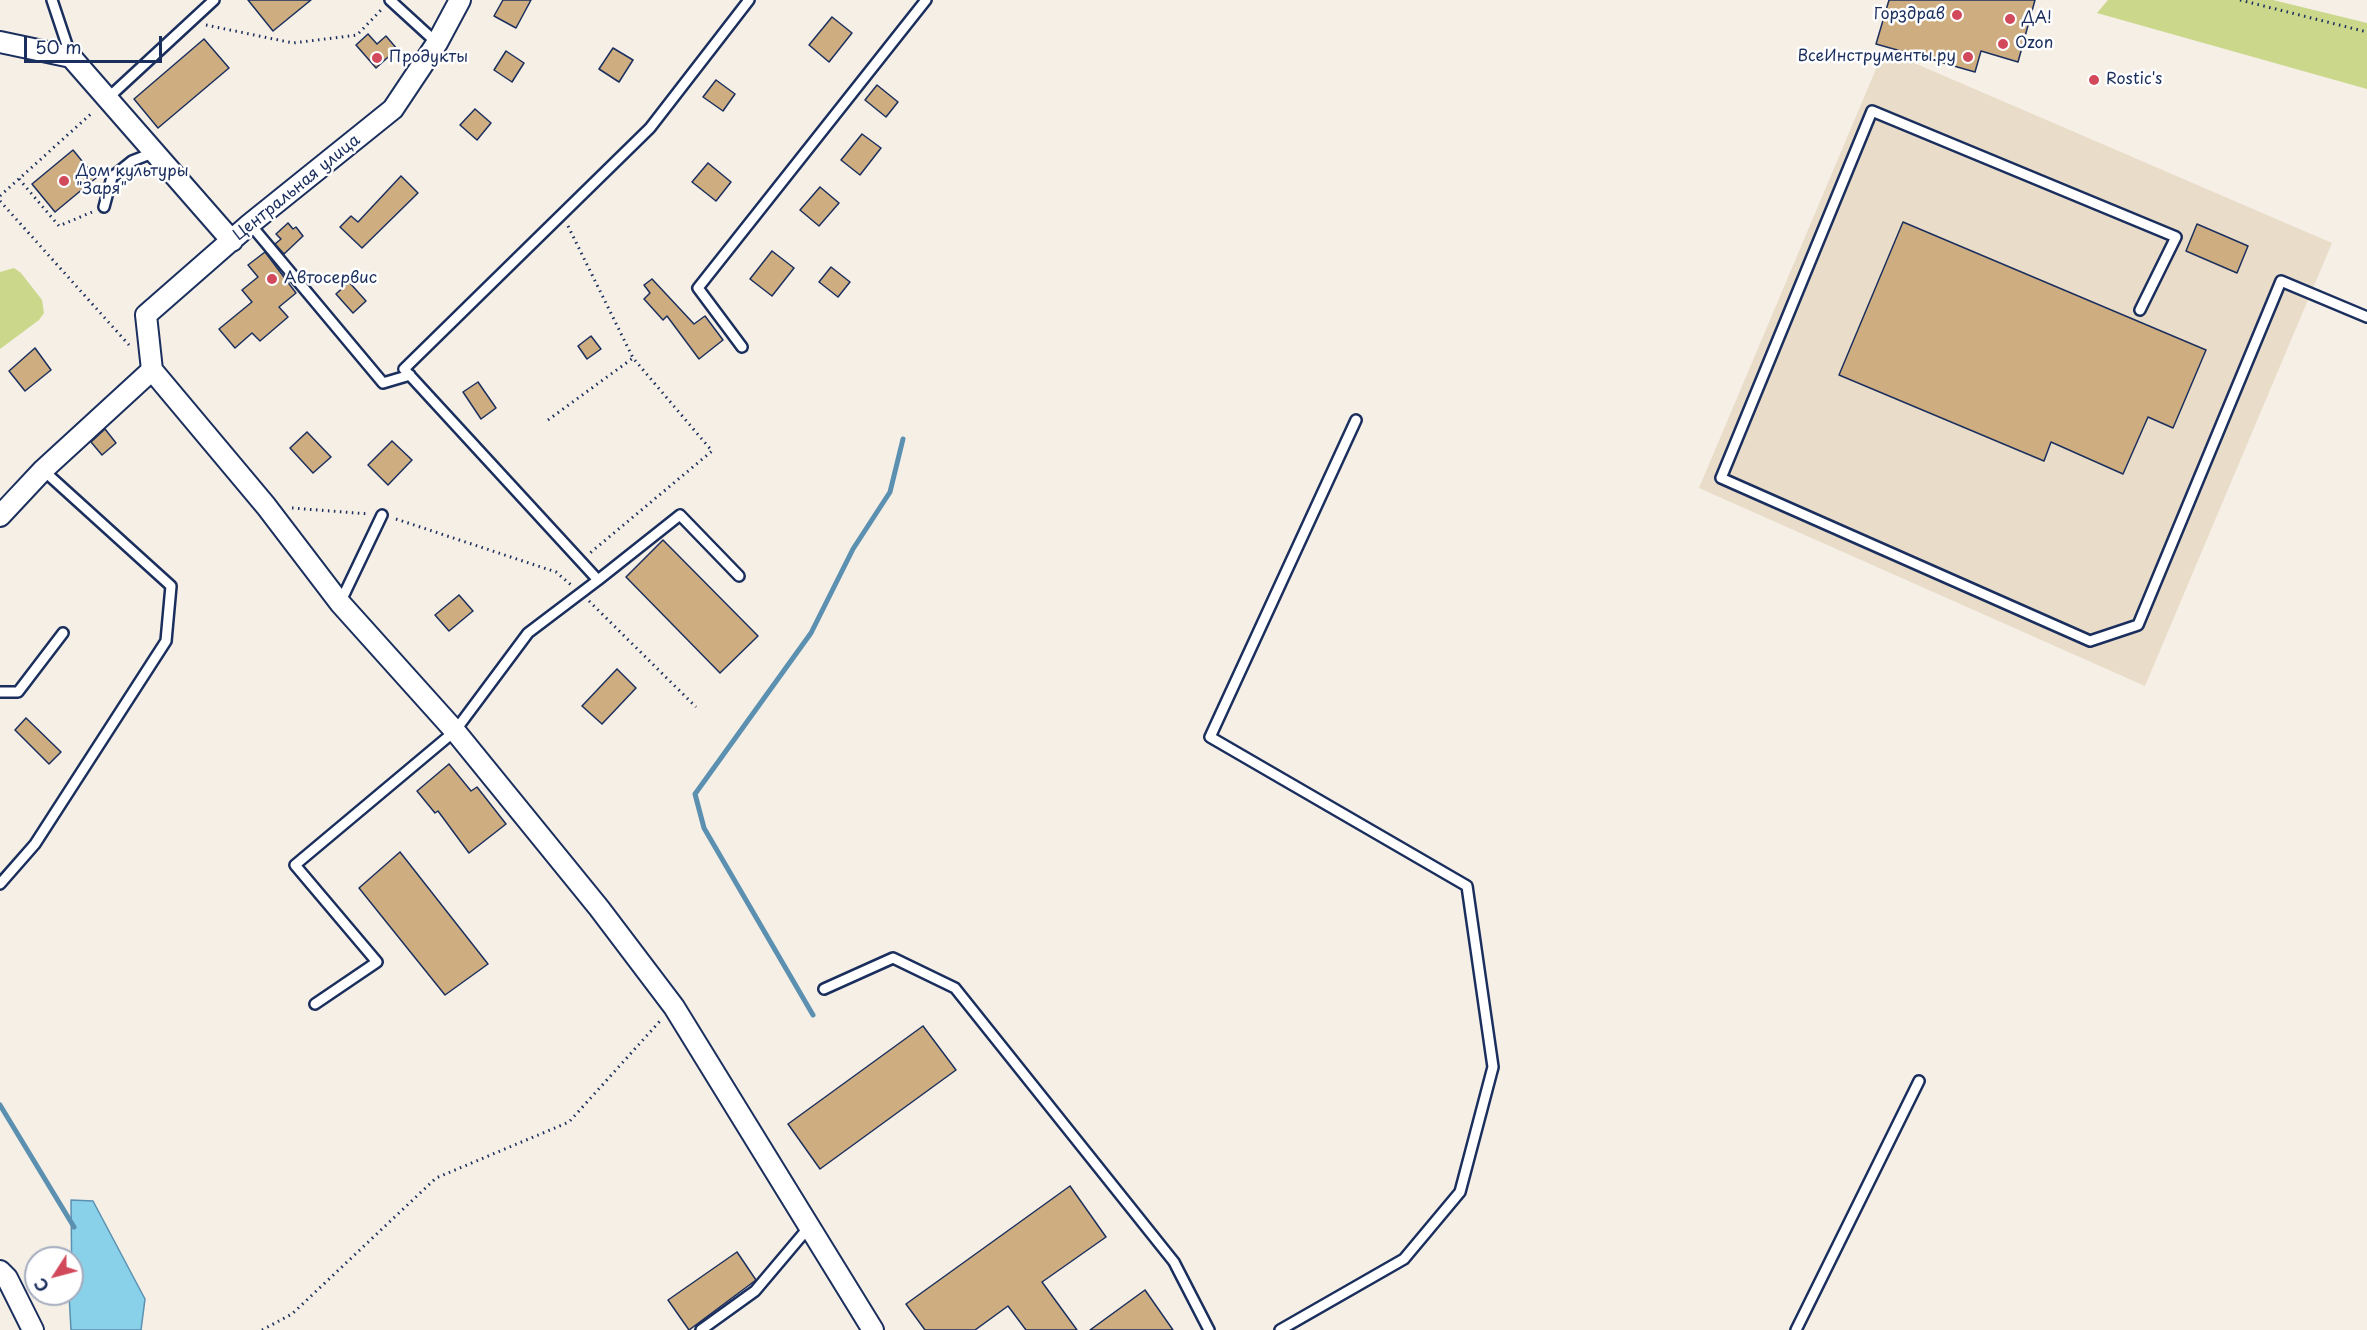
<!DOCTYPE html>
<html>
<head>
<meta charset="utf-8">
<style>
	body { margin:0 }
	#map { position:relative; width:2367px; height:1330px; overflow:hidden; background:#f5efe6; font-family:"Playpen Sans",sans-serif }
	canvas { display:block }
	.north { position:absolute; left:24px; top:1246px; width:60px; height:60px; box-sizing:border-box; background:#fff; border:2px solid #a4acbf; border-radius:50%; rotate:234deg; font-size:16px; font-weight:700; line-height:24px; text-align:center; color:#1b2f5e }
	.north::after { content:''; display:block; margin:auto; width:21px; height:27px; background:#d1495b; clip-path:polygon(50% 0,100% 100%,50% 72%,0 100%) }
	.scale { position:absolute; left:24px; top:36px; width:138px; height:27px; box-sizing:border-box; border:3px solid #1b2f5e; border-top:0; padding-left:8px; font-size:18px; line-height:21px; white-space:nowrap; color:#1b2f5e; -webkit-text-stroke:4px #fff; paint-order:stroke }
</style>
</head>
<body>
<div id="map">
<canvas width="2367" height="1330"></canvas>
<div class="north">С</div>
<div class="scale">50 m</div>
</div>
<script>
const ctx = document.querySelector('canvas').getContext('2d');
ctx.lineJoin = 'round';
function fill(path, color) { ctx.fillStyle = color; ctx.fill(path, 'evenodd'); }
const shape = rows => new Path2D(rows.map(r => 'M' + r).join(''));
function trace(path, color, width, dash) { ctx.strokeStyle = color; ctx.lineWidth = width; ctx.lineCap = dash ? 'butt' : 'round'; ctx.setLineDash(dash || []); ctx.stroke(path); }
function write(font, color, halo, rows, align = 'center') {
  ctx.font = font + ' "Playpen Sans",sans-serif'; ctx.lineWidth = 5; ctx.setLineDash([]); ctx.textBaseline = 'middle'; ctx.strokeStyle = halo; ctx.fillStyle = color; for (const [text, x, y, turn = 0] of rows) {
    ctx.save(); ctx.translate(x, y); ctx.rotate((+turn || 0) * Math.PI / 180); ctx.textAlign = isNaN(turn) ? turn : align; if (halo) ctx.strokeText(text, 0, 0); ctx.fillText(text, 0, 0); ctx.restore();
  }
}
const built = shape([
	[1884,50,2332,243,2145,686,1699,488]
]);
const green = shape([
	[2108,0,2273,0,2367,23,2367,89,2097,13],
	[14,268,21,273,42,300,44,313,39,320,0,349,0,272]
]);
const water = shape([
	[71,1200,93,1201,145,1299,141,1330,71,1330,69,1294,72,1294,71,1200]
]);
const stream = shape([
	[813,1015,704,828,695,794,811,633,853,549,890,492,903,439],
	[0,1105,74,1227]
]);
const building = shape([
	[248,0,311,0,273,31,248,0],
	[503,0,531,0,516,28,494,16,503,0],
	[1889,0,2035,0,2018,62,1981,51,1975,72,1876,44,1889,0],
	[832,17,852,33,829,62,809,45,832,17],
	[368,34,377,44,386,36,397,49,376,68,356,45,368,34],
	[204,39,229,68,158,128,134,99,204,39],
	[613,48,633,60,619,82,599,69,613,48],
	[506,51,524,63,512,82,494,70,506,51],
	[716,80,735,94,723,111,703,97,716,80],
	[877,85,898,102,886,117,865,100,877,85],
	[475,109,491,123,477,140,460,125,475,109],
	[862,134,881,148,860,175,841,160,862,134],
	[73,150,96,178,55,212,32,184,73,150],
	[708,163,731,182,716,201,692,182,708,163],
	[401,176,418,193,362,248,340,227,351,216,358,222,401,176],
	[820,187,839,203,819,226,800,210,820,187],
	[1903,222,2206,350,2173,428,2148,417,2123,474,2051,442,2044,461,1839,375,1903,222],
	[288,223,293,229,296,227,303,236,284,254,275,244,281,239,276,234,288,223],
	[2197,224,2248,246,2237,273,2186,251,2197,224],
	[772,251,794,268,772,296,750,279,772,251],
	[265,252,296,293,279,307,288,317,260,341,252,333,235,348,219,329,252,302,242,290,258,277,248,265,265,252],
	[831,267,850,282,838,297,819,282,831,267],
	[652,279,694,324,705,316,723,340,699,359,667,316,663,320,644,299,650,293,644,285,652,279],
	[349,282,366,301,353,313,336,294,349,282],
	[591,336,601,349,587,359,578,346,591,336],
	[35,348,51,370,25,391,9,371,35,348],
	[478,382,496,408,481,419,463,392,478,382],
	[105,429,116,443,102,455,91,442,105,429],
	[307,432,331,457,313,473,290,448,307,432],
	[392,441,412,460,388,485,368,465,392,441],
	[663,540,758,636,720,673,626,577,663,540],
	[459,595,473,611,449,631,435,615,459,595],
	[617,669,636,688,602,724,582,706,617,669],
	[26,718,61,752,49,764,15,730,26,718],
	[449,764,471,791,477,787,506,824,469,853,438,811,435,813,417,791,449,764],
	[400,852,488,964,445,995,359,888,400,852],
	[923,1026,956,1070,820,1169,788,1124,923,1026],
	[1070,1186,1106,1237,1042,1282,1077,1330,1026,1330,1008,1306,975,1330,925,1330,906,1304,1070,1186],
	[737,1252,756,1280,689,1330,668,1300,737,1252],
	[1145,1290,1173,1330,1090,1330,1145,1290]
]);
const path = shape([
	[2240,0,2367,32],
	[206,25,293,43,357,35,381,10],
	[19,179,59,226,92,212],
	[0,196,93,112],
	[0,201,129,345],
	[568,226,633,358,712,451,590,553],
	[548,420,633,358],
	[292,508,369,514],
	[396,519,556,572,571,585],
	[589,601,696,707],
	[262,1330,292,1314,436,1178,569,1122,660,1021]
]);
const service = shape([
	[52,0,71,57],
	[390,0,437,43],
	[108,98,214,0],
	[104,207,112,177,132,161,155,152],
	[250,224,383,383,410,375],
	[2140,310,2176,237,1872,111,1721,478,2090,641,2138,625,2281,281,2367,317],
	[742,347,698,288,926,0],
	[598,580,680,515,739,576],
	[340,603,382,515],
	[0,692,18,692,63,633],
	[0,884,35,844,166,641,171,586,43,470],
	[824,989,893,958,955,988,1174,1262,1209,1330],
	[315,1004,377,962,295,865,455,731,528,633,598,580,404,369,650,128,749,0],
	[701,1330,755,1291,809,1227],
	[1280,1330,1404,1259,1460,1192,1493,1067,1467,886,1210,737,1356,420],
	[1796,1330,1919,1081]
]);
const minor = shape([
	[0,42,71,57,232,241],
	[152,370,266,506,340,603,455,731,599,908,674,1007,873,1330],
	[152,370,146,315,250,224,393,109,437,43,460,0],
	[0,516,43,470,152,370],
	[0,1271,7,1278,33,1330]
]);
const markers = [
	[1957,15,6,"#d1495b"],
	[2010,19,6,"#d1495b"],
	[2003,44,6,"#d1495b"],
	[1968,57,6,"#d1495b"],
	[377,58,6,"#d1495b"],
	[2094,80,6,"#d1495b"],
	[64,181,6,"#d1495b"],
	[272,279,6,"#d1495b"]
];
const poiNames = [
	["Горздрав",1945,15,"right"],
	["ДА!",2022,19],
	["Ozon",2015,44],
	["ВсеИнструменты.ру",1956,57,"right"],
	["Продукты",389,58],
	["Rostic's",2106,80],
	["Дом культуры",76,172],
	["\"Заря\"",76,190],
	["Автосервис",284,279]
];
const streetNames = [
	["Центральная улица",297,188,-39]
];
fill(built, '#e9dcc8');
fill(green, '#cbd78a');
fill(water, '#88d1e9');
trace(water, '#5c90b1', 1.5);
trace(stream, '#5c90b1', 5);
fill(building, '#ceae81');
trace(building, '#1b2f5e', 1.5);
trace(service, '#1b2f5e', 14);
trace(minor, '#1b2f5e', 24);
trace(path, '#1b2f5e', 3, [1.5, 4.5]);
trace(service, '#fff', 9);
trace(minor, '#fff', 20);
for (const [x, y, r, color] of markers) { const dot = new Path2D(); dot.arc(x, y, r, 0, 2 * Math.PI); ctx.fillStyle = color; ctx.fill(dot); trace(dot, '#fff', 2); }
write('16px', '#1b2f5e', '#fff', poiNames, 'left');
write('16px', '#1b2f5e', '#fff', streetNames);
</script>
</body>
</html>
